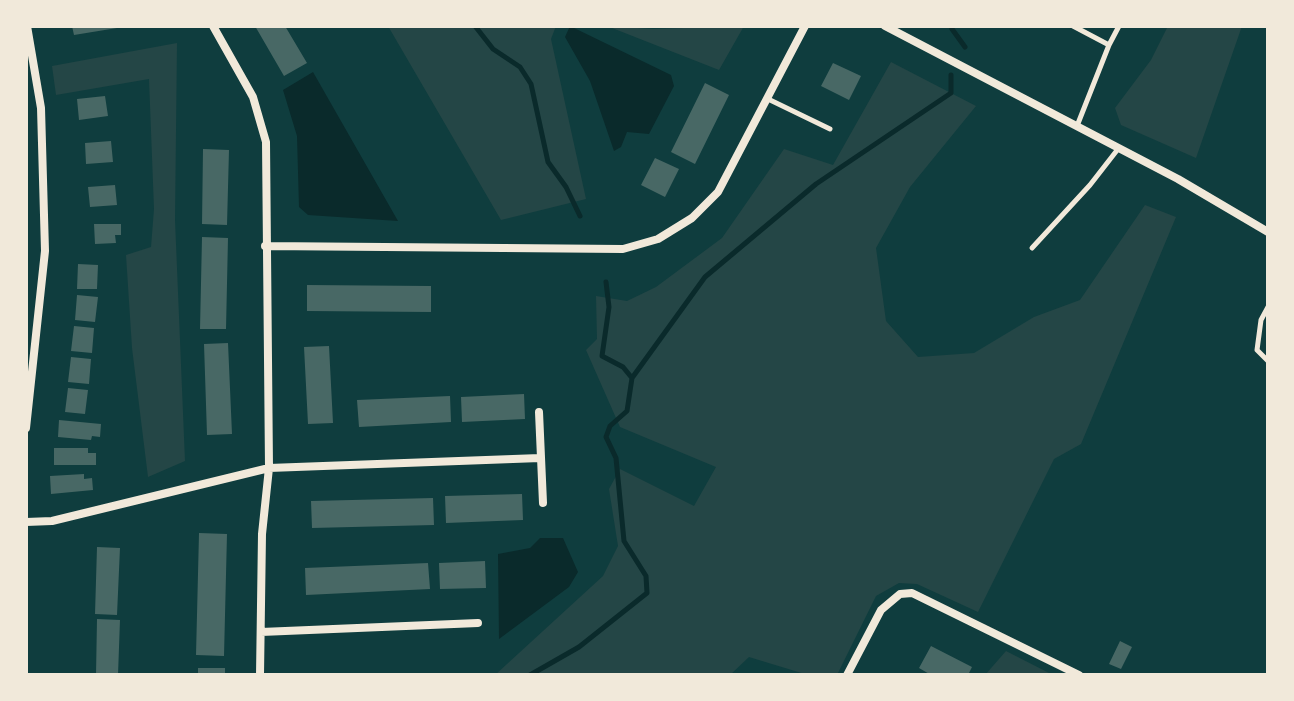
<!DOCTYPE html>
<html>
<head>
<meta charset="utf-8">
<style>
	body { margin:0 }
	#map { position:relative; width:1294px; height:701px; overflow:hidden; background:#0f3d3e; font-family:Rubik,sans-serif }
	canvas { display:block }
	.frame { position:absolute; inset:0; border:28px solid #f1e9da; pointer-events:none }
</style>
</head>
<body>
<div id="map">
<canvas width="1294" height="701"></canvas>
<div class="frame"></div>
</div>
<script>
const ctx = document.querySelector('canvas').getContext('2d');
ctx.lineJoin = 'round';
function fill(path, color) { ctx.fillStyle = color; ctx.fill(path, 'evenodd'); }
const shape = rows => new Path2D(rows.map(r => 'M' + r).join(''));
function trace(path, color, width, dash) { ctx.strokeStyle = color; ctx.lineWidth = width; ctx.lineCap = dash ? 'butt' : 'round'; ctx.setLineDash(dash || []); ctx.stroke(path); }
const green = shape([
	[388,26,556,26,551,39,586,199,501,220],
	[607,26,653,29,744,26,719,70],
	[1168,26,1242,26,1196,158,1121,125,1115,108,1151,60],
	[177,43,175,220,185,461,148,477,132,348,126,255,151,247,154,209,149,79,56,95,52,66],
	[891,62,976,106,910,187,876,248,886,321,918,357,974,353,1034,317,1080,300,1145,205,1176,217,1081,444,1054,459,978,612,917,584,899,583,876,596,837,675,808,675,749,657,730,675,495,675,603,576,618,546,609,489,620,469,694,506,716,467,620,427,586,350,597,339,596,296,627,301,656,287,722,238,784,149,833,165],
	[1006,651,1053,675,985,675]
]);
const water = shape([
	[570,26,671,75,674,86,649,134,627,132,621,147,614,151,590,81,565,37],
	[313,72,398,221,308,215,299,207,297,136,283,90],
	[540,538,563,538,578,572,569,587,499,639,498,554,530,548]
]);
const stream = shape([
	[475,26,493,49,520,67,531,84,548,162,566,187,580,216],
	[952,29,965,47],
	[606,282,609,307,602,356,623,367,632,378],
	[530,675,579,647,647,593,646,576,624,541,616,458,606,437,610,426,627,411,632,378,705,277,816,184,951,93,951,75]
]);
const building = shape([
	[72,26,117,26,117,28,74,35],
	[255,26,285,26,307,63,284,76],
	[833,63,861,76,849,100,821,86],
	[705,83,729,95,695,164,671,152],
	[105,96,108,116,79,120,77,99],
	[111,141,113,162,86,164,85,143],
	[203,149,229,150,227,225,202,224],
	[655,158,679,169,665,197,641,185],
	[115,185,117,205,90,207,88,187],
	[94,224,121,224,121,235,115,235,116,243,95,244],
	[202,237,228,238,226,329,200,329],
	[78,264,98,265,97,289,77,289],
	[307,285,431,286,431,312,307,311],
	[77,295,98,297,95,322,75,320],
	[74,326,94,328,92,353,71,351],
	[228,343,232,434,207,435,204,344],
	[329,346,333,423,308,424,304,347],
	[71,357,91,359,89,384,68,382],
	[68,388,88,390,85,414,65,412],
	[524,394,525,419,462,422,461,397],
	[450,396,451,422,359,427,357,400],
	[59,420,101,424,100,437,92,436,91,440,58,437],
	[54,448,88,448,88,453,96,453,96,465,54,465],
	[84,474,84,479,92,478,93,490,51,494,50,476],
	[522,494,523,520,446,523,445,496],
	[433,498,434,525,312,528,311,501],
	[199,533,227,534,224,656,196,655],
	[97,547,120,548,117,615,95,614],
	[485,561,486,588,440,589,439,563],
	[428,563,430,589,306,595,305,568],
	[97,619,120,620,118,675,96,675],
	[1120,641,1132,647,1121,669,1109,664],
	[931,646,972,667,968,675,931,675,919,668],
	[198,668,225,668,225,675,198,675]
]);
const service = shape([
	[1073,26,1109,45,1077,126],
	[1109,45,1119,26],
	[768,99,830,129],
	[1032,248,1090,185,1118,149],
	[1268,307,1261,320,1257,350,1268,361]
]);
const minor = shape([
	[213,26,253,97,266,142,269,468,262,534,260,675],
	[885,26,1178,179,1268,232],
	[265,246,623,249,658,239,692,218,718,192,805,26],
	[539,412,543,503],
	[26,428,45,251,41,108,27,26],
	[26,522,52,521,269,468,540,458],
	[261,632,478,623],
	[847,675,881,610,900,594,912,593,1079,675]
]);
fill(green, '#244646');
fill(water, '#0a2a2b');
trace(stream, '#0a2a2b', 5);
fill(building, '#486865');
trace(service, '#f1e9da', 5);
trace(minor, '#f1e9da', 8);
</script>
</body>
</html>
